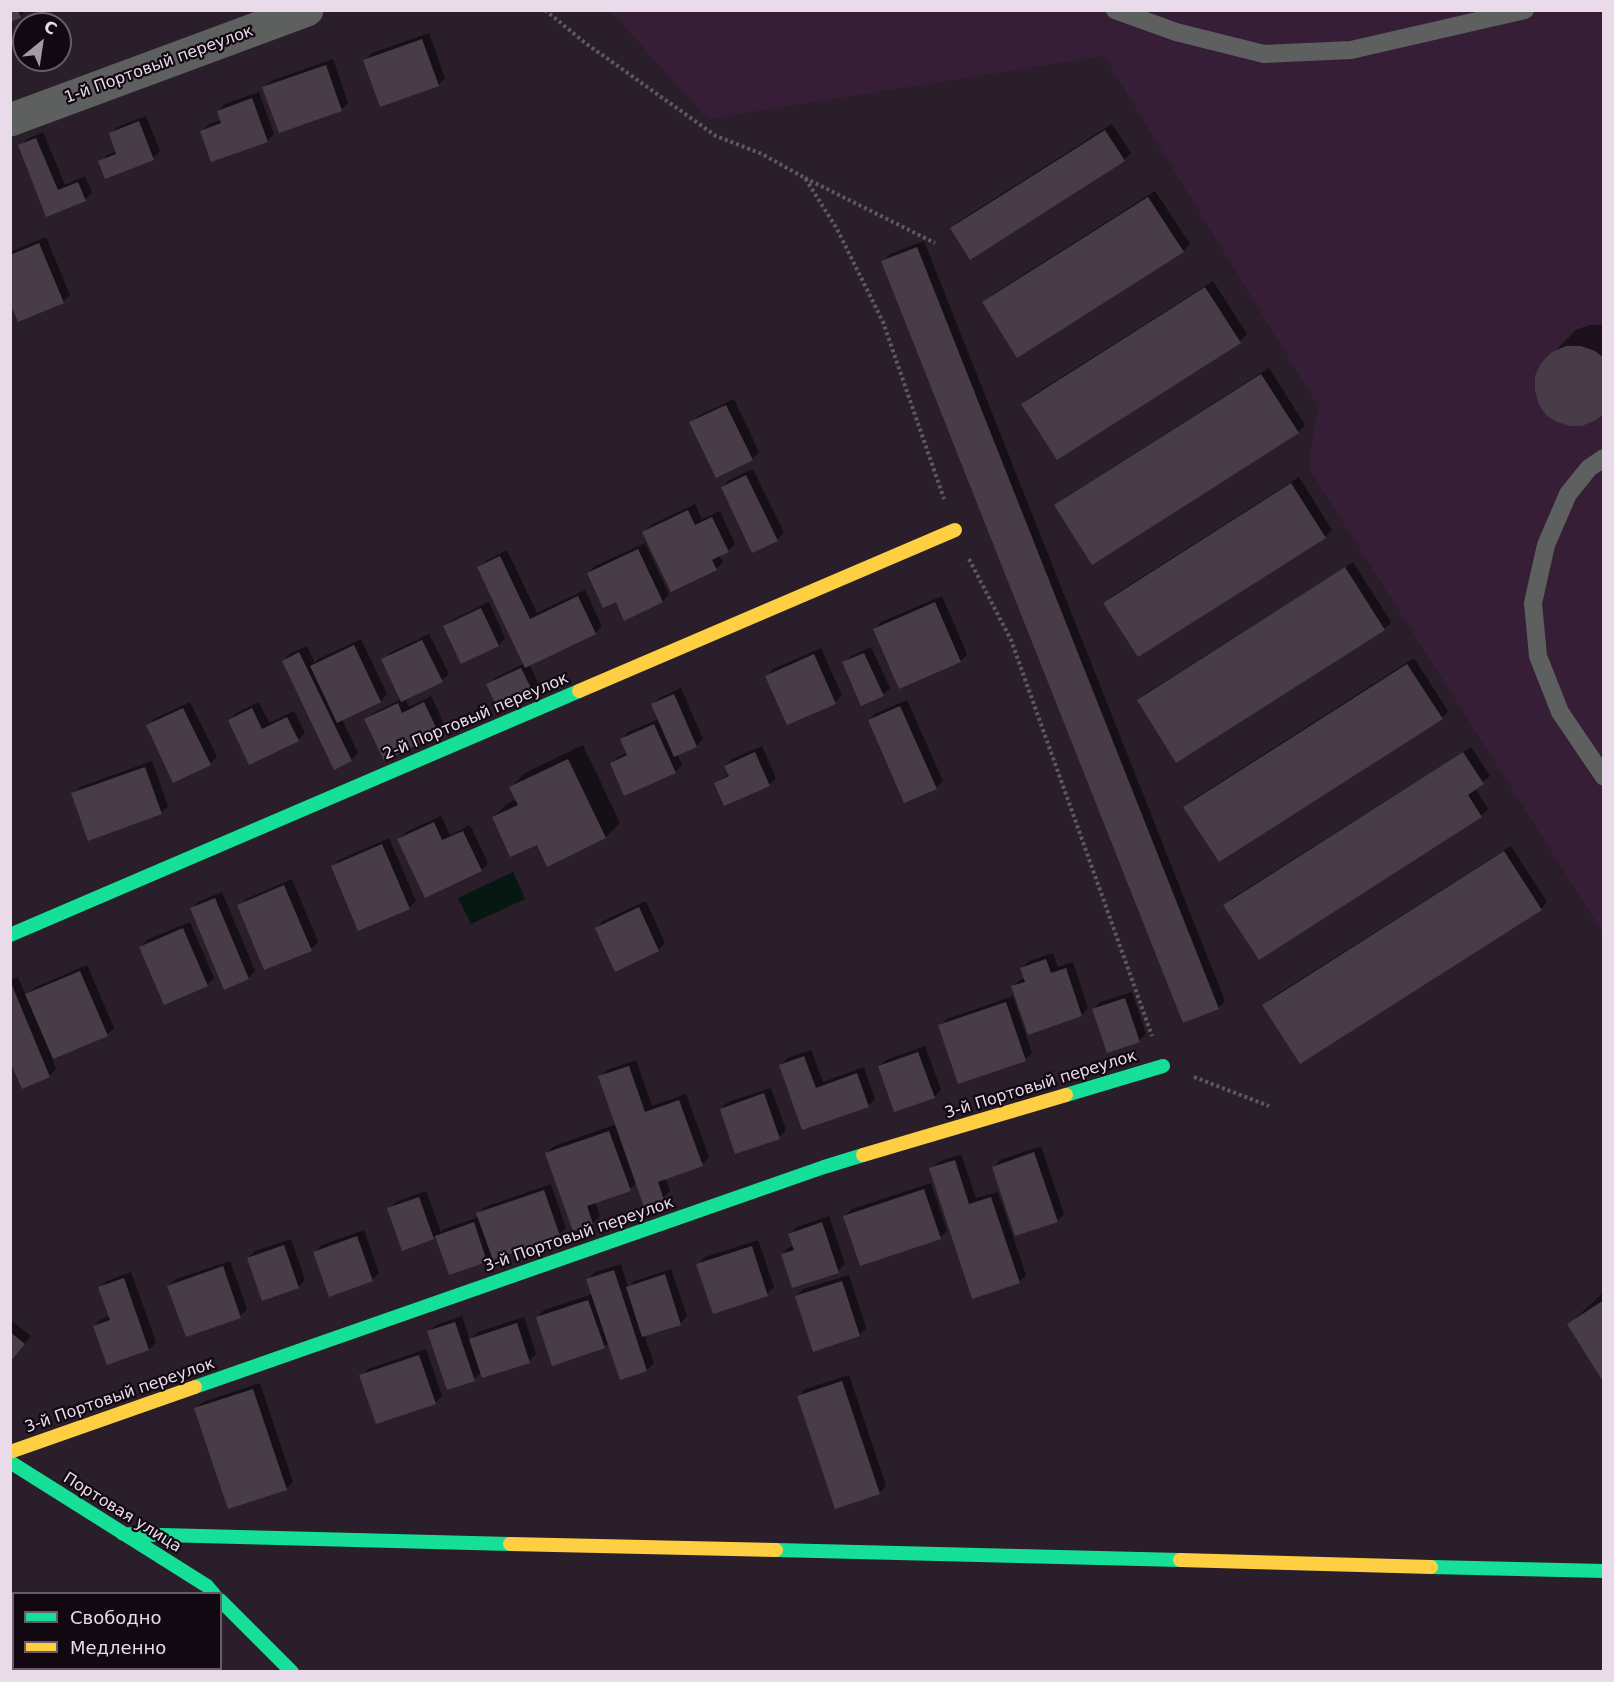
<!DOCTYPE html>
<html>
<head>
<meta charset="utf-8">
<style>
	body { margin:0 }
	#map { position:relative; width:1614px; height:1682px; overflow:hidden; background:#291e29; font-family:"DejaVu Sans",sans-serif }
	canvas { display:block }
	.frame { position:absolute; inset:0; border:12px solid #e9dbe9; pointer-events:none }
	.legend { position:absolute; left:12px; top:1592px; width:210px; height:78px; box-sizing:border-box; background:#110811; border:2px solid #675c67; margin:0; padding:8px 10px; list-style:none; font-size:18px; color:#e9dbe9 }
	.legend li { display:flex; align-items:center; gap:12px; height:30px }
	.legend b { width:30px; border:2px solid #675c67 }
	.north { position:absolute; left:12px; top:12px; width:60px; height:60px; box-sizing:border-box; background:#110811; border:2px solid #675c67; border-radius:50%; rotate:30deg; font-size:16px; font-weight:700; line-height:24px; text-align:center; color:#e9dbe9 }
	.north::after { content:''; display:block; margin:auto; width:21px; height:27px; background:#a699a6; clip-path:polygon(50% 0,100% 100%,50% 72%,0 100%) }
</style>
</head>
<body>
<div id="map">
<canvas width="1614" height="1682"></canvas>
<div class="frame"></div>
<ul class="legend">
<li><b style="height:8px;background:#16e098"></b>Свободно</li>
<li><b style="height:8px;background:#ffcf43"></b>Медленно</li>
</ul>
<div class="north">С</div>
</div>
<script>
const ctx = document.querySelector('canvas').getContext('2d');
ctx.lineJoin = 'round';
function fill(path, color) { ctx.fillStyle = color; ctx.fill(path, 'evenodd'); }
const shape = rows => new Path2D(rows.map(r => 'M' + r).join(''));
function trace(path, color, width, dash) { ctx.strokeStyle = color; ctx.lineWidth = width; ctx.lineCap = dash ? 'butt' : 'round'; ctx.setLineDash(dash || []); ctx.stroke(path); }
function write(font, color, halo, rows, align = 'center') {
  ctx.font = font + ' "DejaVu Sans",sans-serif'; ctx.lineWidth = 4.5; ctx.setLineDash([]); ctx.textBaseline = 'middle'; ctx.strokeStyle = halo; ctx.fillStyle = color; for (const [text, x, y, turn = 0] of rows) {
    ctx.save(); ctx.translate(x, y); ctx.rotate((+turn || 0) * Math.PI / 180); ctx.textAlign = isNaN(turn) ? turn : align; if (halo) ctx.strokeText(text, 0, 0); ctx.fillText(text, 0, 0); ctx.restore();
  }
}
const built = shape([
	[610,11,1603,11,1603,933,1308,467,1318,406,1104,56,708,119]
]);
const water = shape([
	[513,872,525,899,471,924,458,898]
]);
const shadow = shape([
	[10,10,26,10,20,16],
	[429,33,445,78,438,85,365,60,372,53],
	[333,59,348,103,341,110,264,87,271,81],
	[259,92,274,134,267,141,202,131,209,124,221,120,218,111,225,104],
	[146,116,160,151,153,158,100,162,107,155,117,151,110,134,117,127],
	[1112,124,1131,153,1124,160,952,228,959,221],
	[43,132,65,185,85,176,92,193,85,199,47,215,20,146,27,139],
	[1155,191,1190,244,1183,251,983,303,990,296],
	[46,237,70,295,63,302,10,299,10,252],
	[924,241,1225,1001,1218,1008,883,261,890,254],
	[1213,281,1247,334,1240,341,1058,458,1023,404,1030,397],
	[1589,325,1604,325,1604,412,1542,364,1576,330],
	[1269,368,1305,425,1298,432,1056,506,1063,499],
	[734,399,759,452,753,459,717,476,691,423,698,416],
	[753,469,784,533,777,540,722,487,729,480],
	[1299,477,1332,530,1325,537,1139,655,1105,603,1112,596],
	[695,504,702,519,720,511,735,544,728,551,719,555,723,562,716,569,644,532,651,525],
	[645,543,669,594,663,601,625,619,616,600,588,573,595,566],
	[507,550,537,613,585,590,602,626,595,633,529,664,538,682,531,689,488,685,495,678,525,663,479,567,486,561],
	[1353,562,1391,622,1384,629,1138,700,1145,694],
	[942,596,967,654,961,661,900,687,875,629,881,622],
	[489,602,505,638,499,645,461,662,445,627,452,620],
	[429,634,449,674,442,680,405,698,409,707,431,696,445,726,438,733,384,759,366,720,373,713,402,699,383,660,390,653],
	[361,639,387,694,381,701,342,719,358,753,351,760,283,661,290,654,307,646,315,663,318,659],
	[871,647,890,688,883,695,844,663,851,656],
	[821,648,842,695,835,702,767,676,773,669],
	[1414,658,1448,711,1442,718,1185,807,1192,800],
	[681,688,703,739,696,746,677,754,682,765,675,772,625,794,611,763,618,757,627,753,622,739,628,732,659,719,652,705,659,698],
	[907,700,943,781,936,788,869,720,876,713],
	[190,702,217,757,210,764,148,726,154,719],
	[259,702,269,723,294,711,305,733,298,740,229,720,236,713],
	[583,745,620,823,606,837,537,843,493,817,508,803,517,799,511,787,525,773],
	[762,746,776,778,769,785,716,783,729,774,725,766,732,759],
	[1471,747,1490,776,1475,788,1488,809,1481,816,1225,905,1232,898],
	[152,761,168,806,161,813,73,794,80,787],
	[441,816,450,835,470,825,488,863,481,870,399,839,406,832],
	[389,838,416,901,409,908,333,866,339,860],
	[1511,846,1547,902,1541,909,1264,1005,1271,998],
	[292,879,318,942,311,949,239,906,246,899],
	[222,892,255,971,248,978,192,908,198,902],
	[646,901,665,943,658,950,597,928,603,921],
	[190,922,214,978,207,985,141,947,147,940],
	[1053,953,1058,967,1073,962,1088,1008,1082,1015,1013,986,1020,980,1026,978,1022,968,1029,961],
	[87,965,114,1028,107,1035,52,1058,56,1069,49,1076,10,1058,10,980,18,977,26,996,34,988],
	[1132,992,1146,1034,1139,1041,1093,1009,1100,1002],
	[1013,996,1032,1053,1025,1059,940,1026,947,1019],
	[925,1046,941,1090,934,1097,879,1066,886,1060],
	[811,1050,823,1082,864,1067,875,1099,868,1106,803,1129,781,1065,788,1058],
	[636,1060,652,1106,686,1094,709,1157,702,1164,665,1177,670,1191,663,1198,637,1182,630,1189,595,1202,600,1216,593,1223,574,1229,547,1153,554,1146,617,1124,600,1077,607,1070],
	[771,1088,786,1130,779,1137,721,1109,728,1102],
	[1041,1146,1064,1214,1057,1221,994,1167,1000,1160],
	[961,1154,976,1198,998,1192,1026,1275,1019,1282,931,1169,938,1162],
	[931,1183,947,1231,940,1237,845,1216,852,1209],
	[551,1184,566,1228,559,1234,493,1254,486,1260,450,1273,436,1235,433,1238,389,1209,396,1202,426,1191,441,1232,444,1229,479,1217,478,1214,485,1207],
	[829,1216,845,1264,838,1271,782,1254,789,1247,794,1246,790,1234,797,1227],
	[364,1230,379,1273,372,1280,315,1252,322,1245],
	[291,1239,305,1280,298,1287,248,1258,255,1251],
	[758,1240,774,1287,767,1294,698,1264,705,1257],
	[230,1261,247,1309,240,1316,187,1335,169,1286,176,1279],
	[621,1264,628,1287,635,1281,671,1269,687,1316,681,1323,644,1335,654,1363,647,1370,621,1378,609,1342,604,1347,537,1317,544,1310,593,1294,588,1279,595,1272],
	[131,1272,156,1342,149,1349,108,1363,94,1326,101,1319,110,1316,100,1287,107,1281],
	[849,1275,866,1328,859,1335,796,1296,803,1289],
	[1604,1292,1604,1380,1569,1324],
	[462,1316,470,1340,478,1332,524,1317,536,1354,529,1361,482,1372,474,1379,448,1388,429,1332,436,1325],
	[10,1320,31,1336,10,1362],
	[426,1349,442,1396,435,1403,361,1376,368,1369],
	[849,1375,886,1486,879,1493,799,1396,805,1389],
	[260,1383,293,1482,286,1489,196,1408,203,1402]
]);
const building = shape([
	[10,10,18,10,21,18,10,22],
	[422,39,439,86,380,107,363,60],
	[326,65,342,111,279,133,262,87],
	[252,98,268,142,211,162,200,131,221,123,217,111],
	[139,121,154,160,105,179,98,161,116,154,109,133],
	[1105,130,1125,161,970,260,950,228],
	[36,138,58,190,78,182,86,201,46,217,18,145],
	[1148,197,1184,252,1017,358,982,302],
	[39,243,64,303,18,322,10,303,10,255],
	[917,247,1219,1009,1183,1023,881,261],
	[1205,287,1241,343,1057,460,1021,404],
	[1566,346,1581,346,1595,351,1604,358,1604,414,1594,421,1582,426,1570,426,1557,422,1547,416,1539,405,1535,391,1535,376,1541,363,1552,352],
	[1261,374,1299,433,1092,565,1054,505],
	[726,405,753,460,716,478,689,422],
	[746,475,778,541,752,553,721,487],
	[1291,483,1326,538,1138,657,1103,603],
	[688,510,695,525,712,517,729,552,712,560,717,570,671,592,642,532],
	[638,549,663,602,624,621,616,602,603,608,587,573],
	[500,556,530,619,578,596,596,634,525,668,477,567],
	[1345,567,1385,630,1176,763,1137,700],
	[935,602,961,662,899,689,873,629],
	[481,608,499,646,461,664,443,626],
	[422,640,443,682,401,702,381,659],
	[354,645,381,702,337,723,310,666],
	[299,652,352,761,334,770,282,661],
	[864,653,884,696,861,706,842,662],
	[814,654,836,704,787,725,765,676],
	[1407,664,1443,719,1219,862,1183,807],
	[521,668,532,690,497,707,486,684],
	[674,694,697,747,674,757,651,704],
	[424,702,439,734,384,761,364,719,398,703,402,713],
	[900,706,937,789,904,803,868,720],
	[183,708,211,765,173,783,146,725],
	[252,708,262,729,287,717,299,741,249,765,228,720],
	[654,724,676,773,624,796,610,763,627,755,620,739],
	[755,752,770,786,724,806,714,783,729,776,724,766],
	[1463,752,1484,784,1468,795,1482,817,1259,960,1223,905],
	[568,759,606,838,547,867,537,845,510,857,492,817,518,805,509,787],
	[145,767,162,814,88,841,71,793],
	[434,822,442,840,463,831,482,871,425,898,397,839],
	[382,844,410,909,358,931,331,866],
	[1504,851,1542,910,1300,1064,1262,1005],
	[284,885,312,951,264,970,237,905],
	[215,898,249,979,224,990,190,908],
	[639,907,659,951,615,972,595,928],
	[183,928,208,986,164,1005,139,947],
	[1046,959,1051,973,1066,968,1082,1016,1028,1035,1011,986,1025,982,1020,968],
	[80,971,108,1036,53,1059,25,994],
	[11,983,50,1077,22,1089,10,1062],
	[1125,998,1140,1042,1107,1053,1092,1009],
	[1006,1002,1026,1061,958,1084,938,1025],
	[918,1052,935,1098,894,1112,878,1066],
	[804,1056,816,1088,857,1073,869,1107,802,1130,779,1065],
	[629,1066,645,1112,679,1100,703,1166,658,1182,664,1200,644,1207,598,1076],
	[764,1093,780,1139,735,1154,720,1109],
	[609,1131,631,1191,587,1206,593,1224,573,1231,545,1153],
	[1034,1152,1058,1222,1015,1236,992,1167],
	[955,1160,969,1204,991,1197,1020,1283,972,1299,929,1168],
	[924,1189,941,1239,860,1266,843,1216],
	[544,1190,560,1236,493,1260,476,1213],
	[419,1197,434,1239,402,1251,387,1208],
	[474,1222,487,1262,449,1275,435,1236],
	[822,1222,839,1273,792,1288,781,1254,794,1250,788,1234],
	[357,1236,373,1281,329,1297,313,1252],
	[284,1245,299,1288,262,1301,247,1258],
	[752,1246,768,1296,713,1314,696,1264],
	[223,1266,241,1318,186,1337,167,1286],
	[614,1270,647,1371,620,1380,586,1279],
	[665,1274,681,1325,642,1337,626,1287],
	[124,1278,149,1350,107,1365,93,1326,110,1320,98,1287],
	[842,1281,860,1336,813,1352,795,1296],
	[588,1300,605,1348,552,1366,536,1317],
	[1604,1300,1604,1383,1567,1324],
	[455,1322,475,1381,447,1390,427,1331],
	[517,1323,530,1363,482,1378,469,1339],
	[10,1332,25,1344,10,1362],
	[419,1355,436,1404,376,1424,359,1375],
	[842,1381,880,1494,835,1509,797,1396],
	[253,1389,287,1490,228,1509,194,1408]
]);
const path = shape([
	[545,10,584,42,716,136,762,154,805,178,837,229,883,322,944,499],
	[805,178,935,243],
	[969,559,1011,640,1152,1036],
	[1194,1077,1269,1106]
]);
const lane = shape([
	[1115,10,1176,32,1264,54,1351,50,1525,10],
	[1604,458,1589,468,1568,494,1546,545,1533,603,1538,656,1560,712,1604,777]
]);
const street = shape([
	[10,120,307,10]
]);
const fast = shape([
	[10,935,579,691],
	[1066,1095,1163,1066],
	[195,1387,824,1167,863,1155],
	[10,1462,207,1586,214,1594],
	[123,1534,510,1544],
	[776,1550,1180,1560],
	[1431,1567,1604,1571],
	[220,1600,292,1672]
]);
const slow = shape([
	[579,691,955,530],
	[863,1155,1066,1095],
	[10,1452,195,1387],
	[510,1544,776,1550],
	[1180,1560,1431,1567]
]);
const streetNames = [
	["1-й Портовый переулок",159,65,-20],
	["2-й Портовый переулок",476,717,-23],
	["3-й Портовый переулок",1041,1085,-17],
	["3-й Портовый переулок",579,1235,-19],
	["3-й Портовый переулок",120,1396,-19],
	["Портовая улица",122,1513,32]
];
fill(built, '#361e36');
fill(water, '#061811');
fill(shadow, '#0007');
fill(building, '#483c48');
trace(path, '#5c5a5d', 4, [3, 3]);
trace(lane, '#5e6060', 18);
trace(street, '#5e6060', 33);
trace(fast, '#16e098', 14);
trace(slow, '#ffcf43', 14);
write('16px', '#e9dbe9', '#110811', streetNames);
</script>
</body>
</html>
